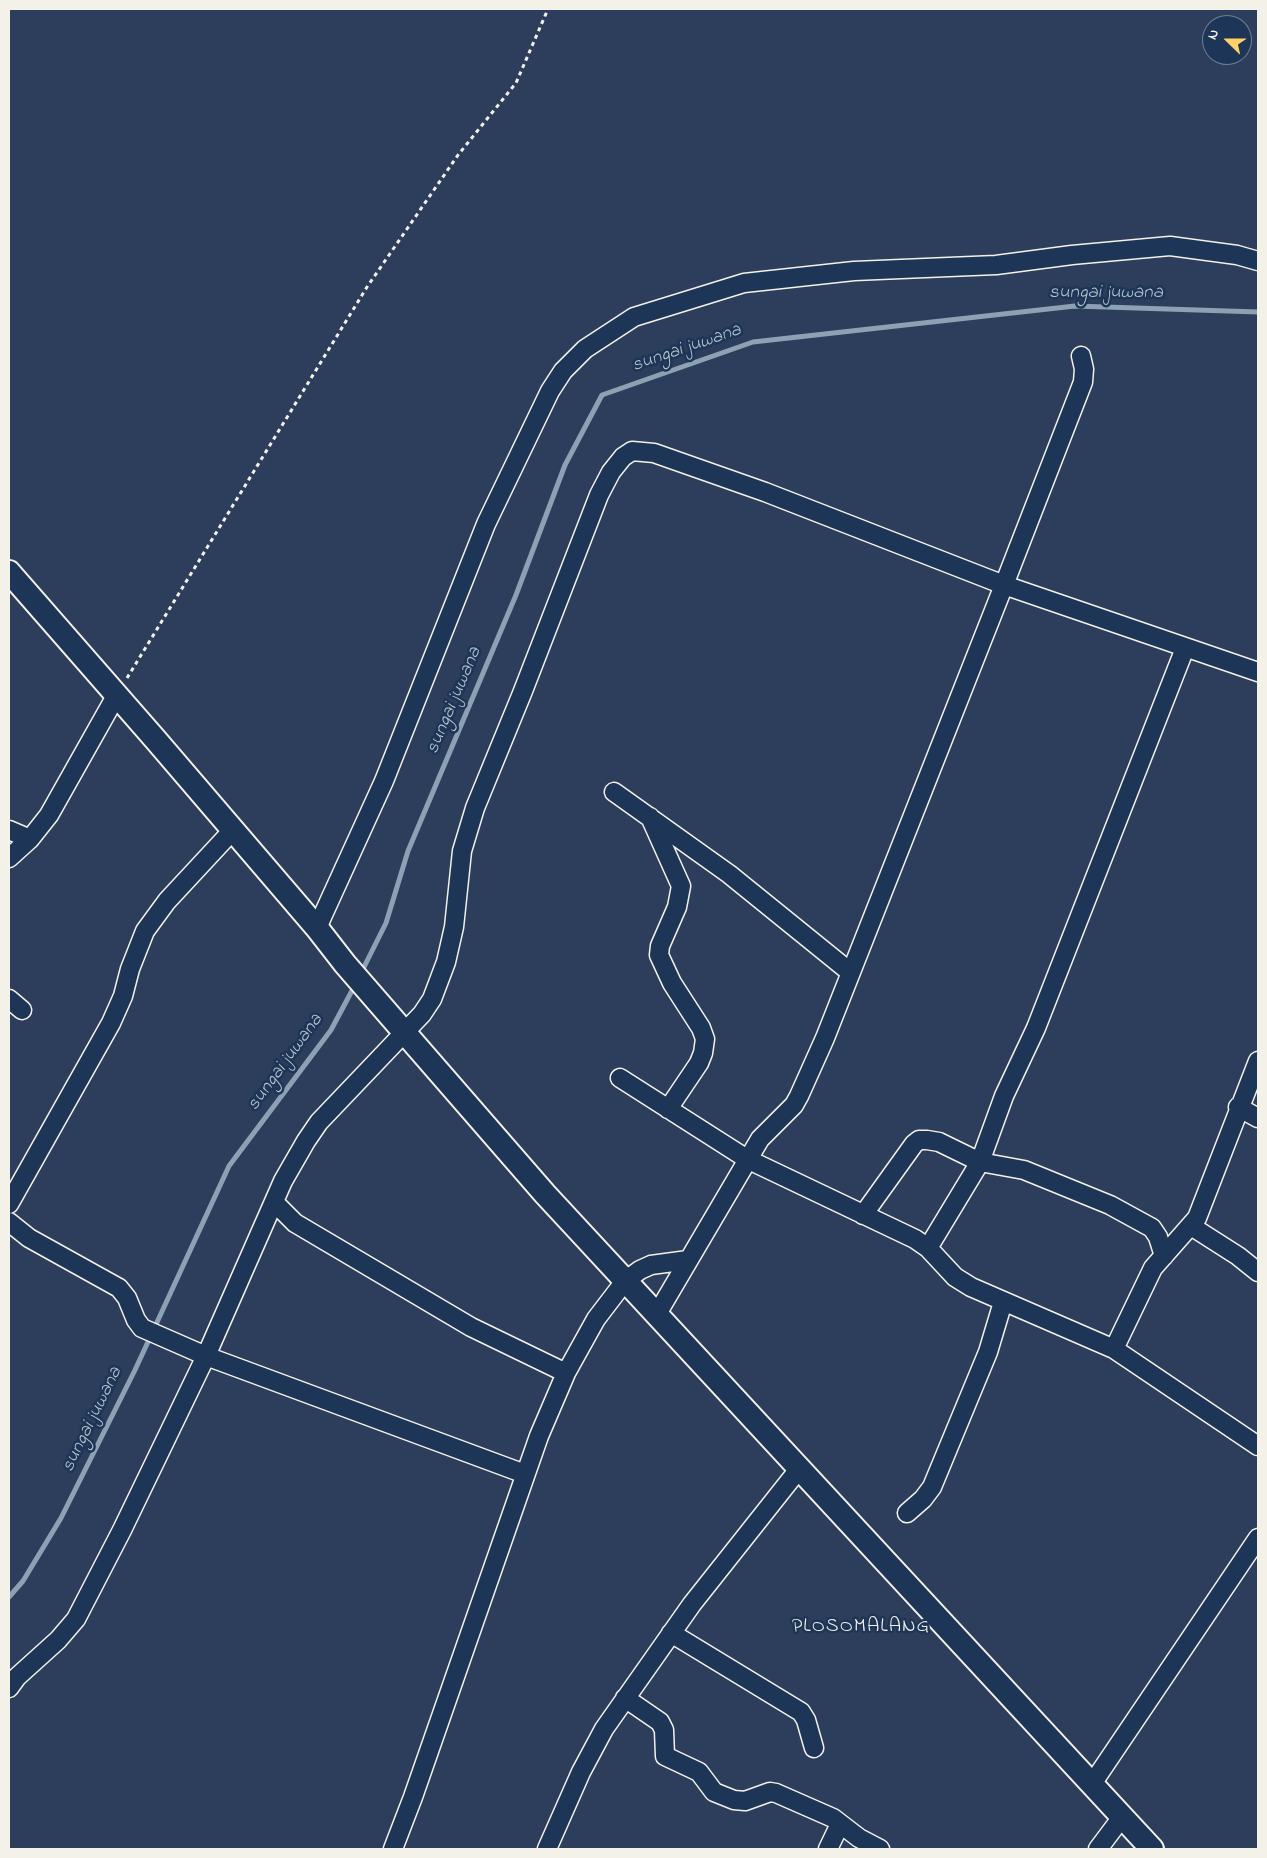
<!DOCTYPE html>
<html>
<head>
<meta charset="utf-8">
<style>
	body { margin:0 }
	#map { position:relative; width:1267px; height:1858px; overflow:hidden; background:#2c3e5c; font-family:"Indie Flower",sans-serif }
	canvas { display:block }
	.frame { position:absolute; inset:0; border:10px solid #f4f1e8; pointer-events:none }
	.north { position:absolute; left:1202px; top:15px; width:50px; height:50px; box-sizing:border-box; background:#1d3557; border:1px solid #738091; border-radius:50%; rotate:292deg; font-size:14px; font-weight:700; line-height:20px; text-align:center; color:#f4f1e8 }
	.north::after { content:''; display:block; margin:auto; width:18px; height:22px; background:#ffd166; clip-path:polygon(50% 0,100% 100%,50% 72%,0 100%) }
</style>
</head>
<body>
<div id="map">
<canvas width="1267" height="1858"></canvas>
<div class="frame"></div>
<div class="north">N</div>
</div>
<script>
const ctx = document.querySelector('canvas').getContext('2d');
ctx.lineJoin = 'round';
const shape = rows => new Path2D(rows.map(r => 'M' + r).join(''));
function trace(path, color, width, dash) { ctx.strokeStyle = color; ctx.lineWidth = width; ctx.lineCap = dash ? 'butt' : 'round'; ctx.setLineDash(dash || []); ctx.stroke(path); }
function write(font, color, halo, rows, align = 'center') {
  ctx.font = font + ' "Indie Flower",sans-serif'; ctx.lineWidth = 5; ctx.setLineDash([]); ctx.textBaseline = 'middle'; ctx.strokeStyle = halo; ctx.fillStyle = color; for (const [text, x, y, turn = 0] of rows) {
    ctx.save(); ctx.translate(x, y); ctx.rotate((+turn || 0) * Math.PI / 180); ctx.textAlign = isNaN(turn) ? turn : align; if (halo) ctx.strokeText(text, 0, 0); ctx.fillText(text, 0, 0); ctx.restore();
  }
}
const stream = shape([
	[361,973,386,923,408,851,516,595,565,465,602,395,753,342,1075,306,1258,312],
	[9,1597,23,1581,61,1518,135,1370,229,1166,331,1030,355,985]
]);
const path = shape([
	[127,678,367,287,458,155,516,83,548,9]
]);
const minor = shape([
	[614,792,729,874,850,972],
	[650,817,681,886,677,907,660,946,659,955,672,983,701,1028,705,1039,703,1053,699,1063,668,1109],
	[9,830,30,839],
	[9,858,30,839,49,815,116,696],
	[317,928,384,781,486,524,550,391,563,371,585,349,634,317,744,283,854,271,996,265,1072,255,1170,246,1237,255,1258,261],
	[9,999,22,1010],
	[620,1078,747,1159,915,1239,928,1248,955,1277,971,1287,1114,1349,1258,1446],
	[1238,1107,1258,1118],
	[274,1202,295,1223,471,1327,566,1373],
	[9,1204,111,1023,123,996,130,969,145,931,167,901,233,830],
	[863,1215,914,1144,919,1140,927,1140,939,1142,980,1162,1024,1170,1110,1205,1152,1228,1158,1237,1164,1256],
	[9,1222,29,1238,119,1288,127,1298,136,1320,142,1328,206,1356,525,1474],
	[1191,1226,1238,1256,1258,1272],
	[928,1248,980,1162,1004,1096,1036,1028,1185,648],
	[657,1314,760,1139,794,1105,799,1096,825,1038,1004,585,1258,672],
	[1114,1349,1153,1268,1197,1218,1258,1061],
	[907,1513,923,1499,932,1487,988,1352,1003,1302],
	[671,1633,801,1712,806,1720,814,1748],
	[9,1688,17,1677,58,1640,76,1619,122,1530,206,1356,283,1181,306,1141,319,1122,422,1014,432,999,446,962,454,927,462,851,475,808,523,691,599,495,611,472,623,457,632,451,654,453,765,492,1004,585,1083,382,1084,369,1081,356],
	[625,1698,660,1722,664,1730,665,1756,699,1772,714,1792,734,1800,745,1801,770,1792,776,1793,833,1818,859,1838,880,1849],
	[1092,1784,1258,1538],
	[393,1849,413,1797,539,1436,566,1373,596,1319,625,1281,640,1270,651,1265,688,1260],
	[547,1849,581,1772,604,1729,692,1604,799,1469],
	[828,1849,840,1824],
	[1098,1849,1122,1817]
]);
const major = shape([
	[9,572,155,739,317,928,345,964,545,1194,1152,1849]
]);
const waterNames = [
	["sungai juwana",1106,294],
	["sungai juwana",687,349,-19],
	["sungai juwana",455,701,-67],
	["sungai juwana",286,1063,-54],
	["sungai juwana",93,1420,-64]
];
const quarterNames = [
	["PLOSOMALANG",861,1628]
];
trace(stream, '#8ca1b3', 5);
trace(minor, '#f4f1e8', 21);
trace(major, '#f4f1e8', 26);
trace(path, '#f4f1e8', 3, [4, 4]);
trace(minor, '#1d3557', 18);
trace(major, '#1d3557', 22);
write('italic 19px', '#b7c2c9', '#1d3557', waterNames);
ctx.letterSpacing = '1px';
write('20px', '#f4f1e8', '#1d3557', quarterNames);
ctx.letterSpacing = '0px';
</script>
</body>
</html>
